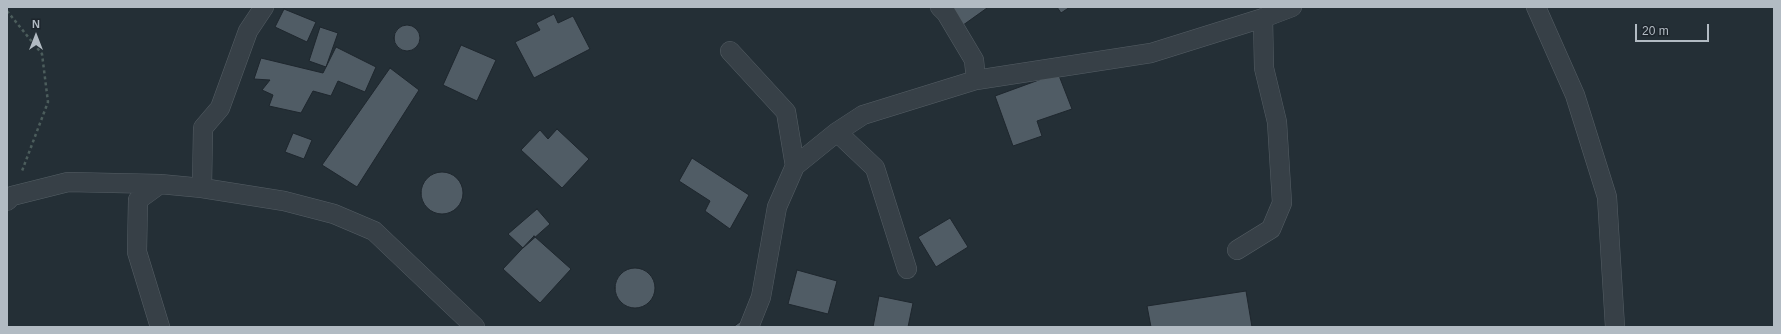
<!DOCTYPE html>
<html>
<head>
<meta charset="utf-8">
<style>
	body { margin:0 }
	#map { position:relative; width:1781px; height:334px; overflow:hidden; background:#242f36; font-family:Helvetica,sans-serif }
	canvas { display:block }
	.frame { position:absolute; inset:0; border:8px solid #b2bbc3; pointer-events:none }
	.north { position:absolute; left:16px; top:16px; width:40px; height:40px; -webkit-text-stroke:3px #1d252c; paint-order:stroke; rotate:0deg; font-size:11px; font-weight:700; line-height:16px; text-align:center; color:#b2bbc3 }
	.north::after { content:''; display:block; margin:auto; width:14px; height:18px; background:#b2bbc3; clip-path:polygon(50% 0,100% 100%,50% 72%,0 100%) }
	.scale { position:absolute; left:1635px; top:24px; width:74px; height:18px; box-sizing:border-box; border:2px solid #b2bbc3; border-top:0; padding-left:5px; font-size:12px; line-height:14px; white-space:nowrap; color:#b2bbc3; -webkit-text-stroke:3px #1d252c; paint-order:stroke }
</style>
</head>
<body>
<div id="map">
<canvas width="1781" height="334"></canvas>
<div class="frame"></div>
<div class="north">N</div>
<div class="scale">20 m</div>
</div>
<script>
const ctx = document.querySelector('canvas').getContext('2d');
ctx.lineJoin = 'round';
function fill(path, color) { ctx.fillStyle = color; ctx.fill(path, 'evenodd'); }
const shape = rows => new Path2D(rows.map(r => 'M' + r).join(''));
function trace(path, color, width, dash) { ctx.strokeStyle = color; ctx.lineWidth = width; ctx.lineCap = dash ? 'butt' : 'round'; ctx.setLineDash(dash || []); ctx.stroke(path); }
const building = shape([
	[944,7,987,7,987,8,959,28,944,7],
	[1057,7,1070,7,1061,13,1057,7],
	[284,9,316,22,307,42,275,27,284,9],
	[554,14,558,23,573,16,590,49,534,78,515,42,540,30,536,23,554,14],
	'394 38a13 13 0 1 1 26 0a13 13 0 1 1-26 0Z',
	[320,27,338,33,326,67,309,61,320,27],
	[461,45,496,60,477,101,443,85,461,45],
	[336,47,376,67,365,92,338,81,331,96,313,91,301,113,269,106,273,95,262,90,270,80,254,79,261,58,323,73,336,47],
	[390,68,419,90,357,187,322,165,390,68],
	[1058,73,1072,109,1037,121,1042,136,1013,146,995,96,1058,73],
	[557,129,589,159,562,188,521,150,540,130,548,139,557,129],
	[293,133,312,140,304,159,285,152,293,133],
	[692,158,749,195,730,229,705,211,710,201,679,181,692,158],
	'421 193a21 21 0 1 1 42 0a21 21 0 1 1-42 0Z',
	[537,209,550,224,523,248,508,234,537,209],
	[950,218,968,247,936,267,918,237,950,218],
	[534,236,571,269,540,303,503,269,534,236],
	'615 288a20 20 0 1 1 40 0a20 20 0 1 1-40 0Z',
	[797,270,837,281,828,314,788,304,797,270],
	[1246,291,1252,327,1151,327,1147,306,1246,291],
	[879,296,913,303,908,327,873,327,879,296],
	[744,319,745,327,733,327,744,319]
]);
const path = shape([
	[7,11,42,54,48,102,22,171]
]);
const street = shape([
	[940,7,946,13,974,60,976,80],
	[1536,7,1575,95,1607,197,1615,327],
	[730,51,786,112,795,166],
	[837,132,875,168,907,269],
	[160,184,138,200,137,252,160,327],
	[202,188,203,128,220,108,248,31,264,7],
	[7,201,12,196,68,182,160,184,202,188,284,201,334,214,374,231,475,327],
	[1237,250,1271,229,1282,203,1277,122,1264,68,1263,18],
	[749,327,761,297,777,207,795,166,837,132,863,115,976,80,1151,53,1263,18,1292,7]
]);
fill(building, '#505c65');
trace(building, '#1f272e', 1);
trace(street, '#555e65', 20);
trace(path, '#4c5d5c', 2.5, [3, 3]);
trace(street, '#374047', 19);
</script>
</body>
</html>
